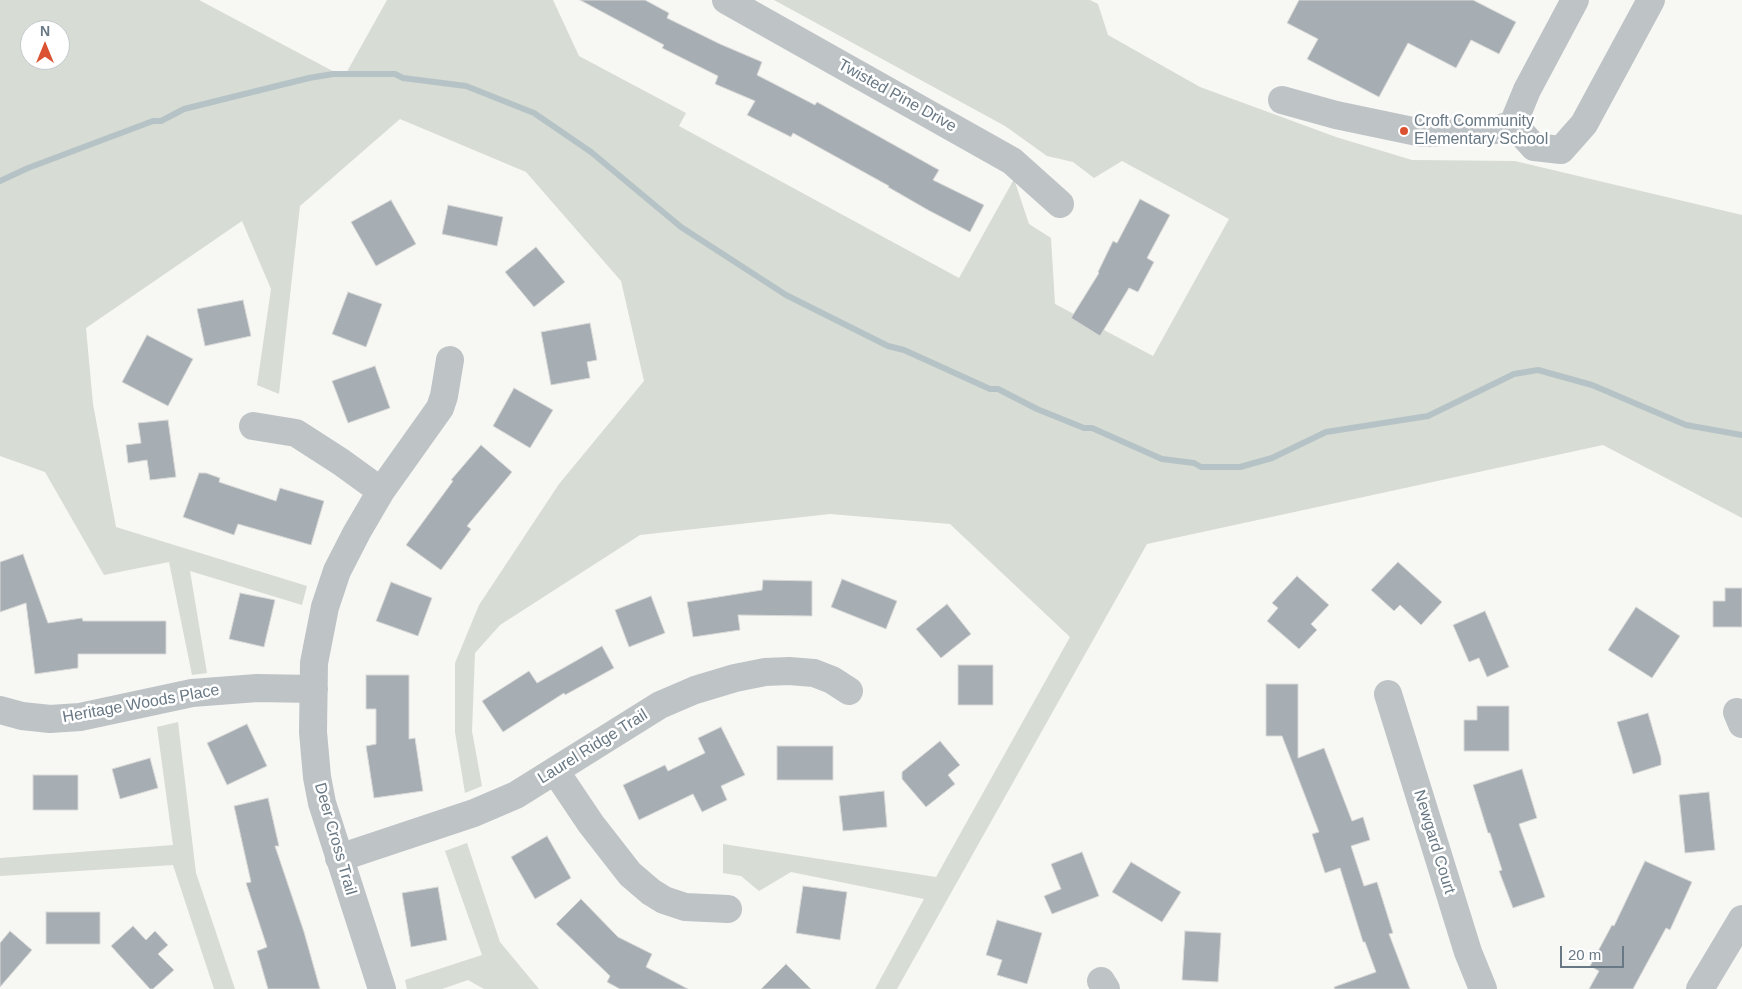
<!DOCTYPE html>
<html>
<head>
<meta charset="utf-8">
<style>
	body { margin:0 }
	#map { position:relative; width:1742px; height:989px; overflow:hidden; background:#f7f7f4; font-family:Helvetica,sans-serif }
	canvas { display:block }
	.north { position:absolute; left:20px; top:20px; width:50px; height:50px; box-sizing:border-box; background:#fff; border:1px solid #c3c9ce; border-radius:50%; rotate:0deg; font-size:14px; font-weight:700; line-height:20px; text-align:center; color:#687884 }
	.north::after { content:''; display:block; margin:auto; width:18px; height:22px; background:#da5232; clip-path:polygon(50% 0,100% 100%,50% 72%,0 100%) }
	.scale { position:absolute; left:1560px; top:946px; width:64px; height:22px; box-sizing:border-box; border:2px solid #687884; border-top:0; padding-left:6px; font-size:15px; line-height:18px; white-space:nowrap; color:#687884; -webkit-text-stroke:4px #fff; paint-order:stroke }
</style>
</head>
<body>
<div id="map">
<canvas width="1742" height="989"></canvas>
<div class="north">N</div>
<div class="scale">20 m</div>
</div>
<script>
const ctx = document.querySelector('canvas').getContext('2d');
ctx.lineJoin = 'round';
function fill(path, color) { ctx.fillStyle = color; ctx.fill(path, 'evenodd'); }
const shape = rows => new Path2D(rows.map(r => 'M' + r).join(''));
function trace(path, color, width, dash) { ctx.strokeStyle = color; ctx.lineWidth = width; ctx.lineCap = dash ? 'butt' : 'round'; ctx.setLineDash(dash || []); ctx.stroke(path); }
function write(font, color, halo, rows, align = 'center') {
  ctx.font = font + ' Helvetica,sans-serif'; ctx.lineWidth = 5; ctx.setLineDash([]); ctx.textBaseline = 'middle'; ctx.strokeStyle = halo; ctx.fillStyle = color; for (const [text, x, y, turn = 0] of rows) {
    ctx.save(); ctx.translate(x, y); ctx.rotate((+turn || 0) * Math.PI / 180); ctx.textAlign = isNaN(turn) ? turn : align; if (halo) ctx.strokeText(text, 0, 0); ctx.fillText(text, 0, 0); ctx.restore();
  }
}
const green = shape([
	[0,0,199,0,344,77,387,0,553,0,579,56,686,113,679,126,959,278,1014,179,1029,224,1051,238,1055,304,1153,356,1229,219,1122,161,1094,178,1073,162,1047,156,1005,126,774,0,1090,0,1098,4,1108,35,1200,87,1336,137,1412,160,1515,161,1742,215,1742,518,1603,445,1147,544,897,989,875,989,924,899,791,872,759,891,741,876,723,873,723,844,936,877,1070,637,950,524,830,514,640,535,500,625,475,653,472,731,482,786,465,793,455,732,455,663,479,605,559,484,644,381,621,281,526,172,400,119,300,206,279,394,257,385,271,289,242,221,86,328,93,404,116,527,307,586,302,605,190,571,207,673,192,675,169,562,104,575,45,472,0,456],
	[30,30,60,30,60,60,30,60],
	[178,722,196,873,235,989,214,989,173,865,0,876,0,858,173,845,157,727],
	[467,843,500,942,539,989,484,989,468,980,442,989,407,989,405,980,482,955,445,851]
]);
const stream = shape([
	[0,181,28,168,153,121,161,121,184,109,309,78,333,74,395,74,403,78,466,86,534,113,591,152,681,227,786,295,888,346,904,350,990,389,998,389,1037,409,1084,428,1092,428,1162,459,1194,463,1201,467,1240,467,1272,458,1326,432,1428,416,1514,374,1538,370,1592,385,1686,425,1742,435]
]);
const building = shape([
	[580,0,645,0,669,13,667,18,720,44,762,62,757,75,815,105,817,102,939,170,933,180,984,205,970,232,928,210,888,187,889,186,793,133,791,137,747,115,755,101,715,84,718,76,662,48,664,45,580,0],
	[1299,0,1473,0,1516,22,1499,54,1471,40,1456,68,1408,43,1379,97,1307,59,1318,39,1287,23,1299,0],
	[1140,199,1170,215,1147,258,1154,262,1138,292,1129,288,1100,336,1071,318,1099,273,1098,272,1113,241,1117,243,1140,199],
	[391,200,416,244,376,266,351,222,391,200],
	[448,205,503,217,497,246,442,234,448,205],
	[536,247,565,282,534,307,505,272,536,247],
	[348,292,382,304,366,347,332,334,348,292],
	[243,300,251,336,205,346,197,309,243,300],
	[590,323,597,360,587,362,590,378,551,385,541,332,590,323],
	[147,335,193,359,168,406,122,382,147,335],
	[375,366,390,408,348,423,332,381,375,366],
	[514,388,553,410,530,448,493,426,514,388],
	[168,420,176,477,150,480,147,460,128,463,126,445,141,443,138,423,168,420],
	[481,445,512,472,467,526,471,529,441,570,406,545,453,481,451,480,481,445],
	[199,473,206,473,220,478,219,482,276,501,280,488,324,501,311,545,238,524,234,535,183,517,199,473],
	[23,554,48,623,82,618,83,621,166,621,166,654,78,654,78,668,35,674,26,603,0,612,0,562,23,554],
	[1398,562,1442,602,1421,625,1400,605,1394,611,1371,590,1398,562],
	[1297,576,1329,605,1311,624,1317,630,1299,649,1267,621,1278,608,1272,603,1297,576],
	[842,579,897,601,886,629,831,607,842,579],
	[763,580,812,581,812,616,738,615,740,630,693,637,687,602,762,590,763,580],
	[391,582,432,598,418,636,376,621,391,582],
	[1725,588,1742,588,1742,627,1713,627,1713,601,1725,601,1725,588],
	[240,593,275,600,264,647,229,639,240,593],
	[651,596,665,633,629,647,615,610,651,596],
	[947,604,971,634,941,658,916,629,947,604],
	[1636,607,1680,636,1652,678,1608,650,1636,607],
	[1485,611,1509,667,1487,677,1479,658,1469,662,1453,625,1485,611],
	[602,646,614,668,565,695,564,693,503,732,482,701,529,671,537,683,602,646],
	[958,665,993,665,993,705,958,705,958,665],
	[366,675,409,675,409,739,415,738,423,791,374,798,366,746,376,744,376,709,366,709,366,675],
	[1266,684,1298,684,1298,758,1324,748,1352,821,1363,817,1370,840,1351,846,1364,886,1377,882,1393,933,1389,934,1410,989,1335,989,1334,987,1376,972,1365,942,1363,942,1340,868,1325,873,1312,834,1319,832,1282,736,1266,736,1266,684],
	[1477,706,1509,706,1509,751,1464,751,1464,720,1477,720,1477,706],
	[1648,713,1661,758,1661,765,1633,774,1617,722,1648,713],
	[247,724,267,766,227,785,207,743,247,724],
	[721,727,745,775,721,786,727,800,702,812,693,794,639,820,623,785,665,765,668,771,705,753,698,738,721,727],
	[940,741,960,765,948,775,955,784,926,807,902,779,902,772,940,741],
	[777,746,833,746,833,780,777,780,777,746],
	[150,758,158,788,120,799,112,769,150,758],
	[1522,769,1537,818,1519,824,1545,897,1513,908,1499,871,1502,870,1490,833,1488,833,1473,785,1522,769],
	[33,775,78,775,78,810,33,810,33,775],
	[884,791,887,827,843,831,839,796,884,791],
	[1709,792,1715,850,1685,853,1679,795,1709,792],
	[268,798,279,846,275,846,304,932,320,989,268,989,257,951,267,947,246,883,251,882,234,806,268,798],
	[547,836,571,878,535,899,511,857,547,836],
	[1082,852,1099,896,1052,914,1044,896,1061,889,1051,864,1082,852],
	[1645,861,1692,882,1670,930,1666,928,1633,989,1589,989,1599,971,1590,966,1612,925,1614,926,1645,861],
	[1131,862,1181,892,1162,922,1112,892,1131,862],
	[803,886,847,892,840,940,796,933,803,886],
	[438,887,447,940,411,947,402,893,438,887],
	[581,899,618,937,652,954,646,967,688,989,620,989,607,982,610,976,556,924,581,899],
	[46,912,100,912,100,944,46,944,46,912],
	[997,920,1042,933,1027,984,997,975,1002,960,986,955,997,920],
	[133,926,146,940,155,931,168,945,158,954,174,970,153,989,150,989,111,946,133,926],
	[10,931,32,950,0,987,0,943,10,931],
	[1185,931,1221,933,1218,982,1182,980,1185,931],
	[786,964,811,989,761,989,786,964]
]);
const minor = shape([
	[726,0,1012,161,1060,204],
	[1282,100,1336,115,1422,133,1496,130,1513,124,1527,90,1575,0],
	[1513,124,1534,147,1561,150,1584,124,1651,0],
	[253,426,296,433,341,462,381,491],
	[1388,694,1468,952,1483,989],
	[0,710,22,716,50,719,80,717,192,693,257,688,314,689],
	[1737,712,1742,724],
	[556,772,591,824,630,874,651,892,664,900,685,907,728,909],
	[339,858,474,813,516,795,660,705,695,690,735,678,765,672,789,671,814,673,832,680,849,691],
	[1101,981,1106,989],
	[382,989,322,803,317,777,313,732,314,663,325,607,337,571,357,532,381,491,440,408,444,396,450,360],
	[1700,989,1742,919]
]);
const markers = [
	[1404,131,5,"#da5232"]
];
const streetNames = [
	["Twisted Pine Drive",897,96,29],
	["Heritage Woods Place",141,704,-10],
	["Laurel Ridge Trail",593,747,-32],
	["Deer Cross Trail",335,839,74],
	["Newgard Court",1434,842,73]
];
const poiNames = [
	["Croft Community",1414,122],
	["Elementary School",1414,140]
];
fill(green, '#d7dcd4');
trace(stream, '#b6c3c6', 6);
fill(building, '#a6aeb4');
trace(building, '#d9d9d7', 1);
trace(minor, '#bec3c6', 28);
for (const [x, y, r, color] of markers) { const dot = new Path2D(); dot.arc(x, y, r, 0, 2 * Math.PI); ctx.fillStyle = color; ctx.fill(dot); trace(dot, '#fff', 2); }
write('16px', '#687884', '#fff', streetNames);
write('16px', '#687884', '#fff', poiNames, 'left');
</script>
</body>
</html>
